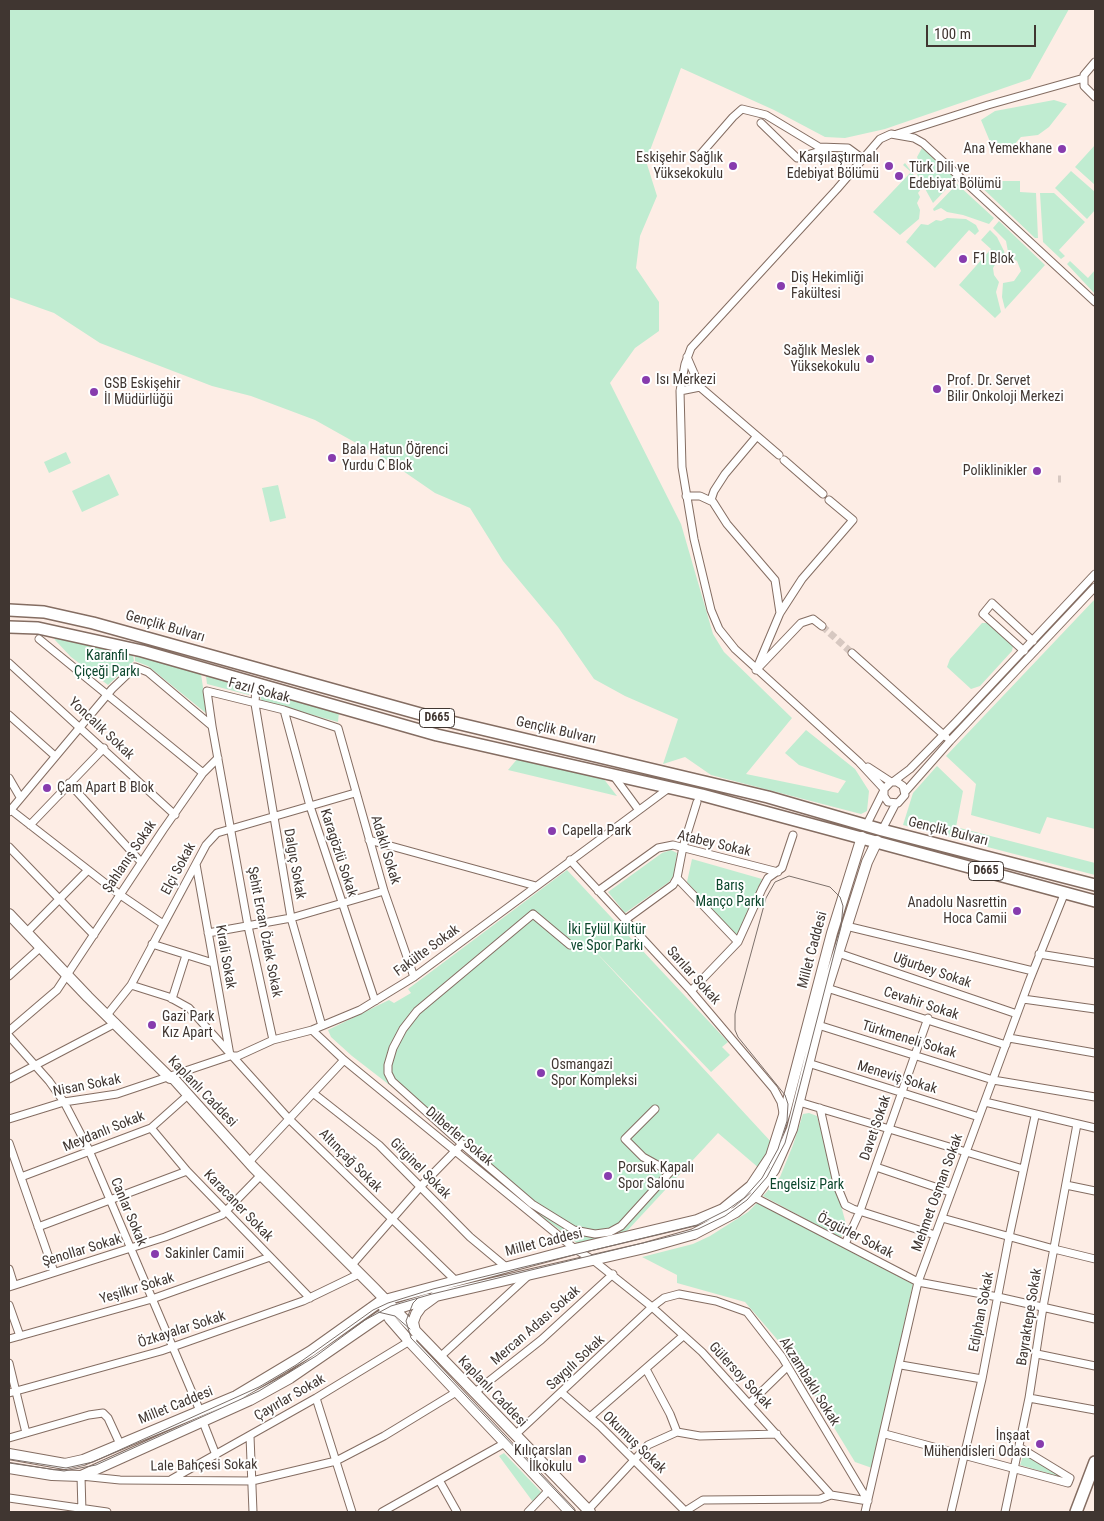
<!DOCTYPE html>
<html>
<head>
<meta charset="utf-8">
<style>
	body { margin:0 }
	#map { position:relative; width:1104px; height:1521px; overflow:hidden; background:#fdede5; font-family:"Roboto Condensed",sans-serif }
	canvas { display:block }
	.frame { position:absolute; inset:0; border:10px solid #403631; pointer-events:none }
	.scale { position:absolute; left:926px; top:25px; width:110px; height:22px; box-sizing:border-box; border:2px solid #403631; border-top:0; padding-left:6px; font-size:15px; line-height:18px; white-space:nowrap; color:#403631; -webkit-text-stroke:4px #fff; paint-order:stroke }
</style>
</head>
<body>
<div id="map">
<canvas width="1104" height="1521"></canvas>
<div class="frame"></div>
<div class="scale">100 m</div>
</div>
<script>
const ctx = document.querySelector('canvas').getContext('2d');
ctx.lineJoin = 'round';
function fill(path, color) { ctx.fillStyle = color; ctx.fill(path, 'evenodd'); }
const shape = rows => new Path2D(rows.map(r => 'M' + r).join(''));
function trace(path, color, width, dash) { ctx.strokeStyle = color; ctx.lineWidth = width; ctx.lineCap = dash ? 'butt' : 'round'; ctx.setLineDash(dash || []); ctx.stroke(path); }
function write(font, color, halo, rows, align = 'center') {
  ctx.font = font + ' "Roboto Condensed",sans-serif'; ctx.lineWidth = 4; ctx.setLineDash([]); ctx.textBaseline = 'middle'; ctx.strokeStyle = halo; ctx.fillStyle = color; for (const [text, x, y, turn = 0] of rows) {
    ctx.save(); ctx.translate(x, y); ctx.rotate((+turn || 0) * Math.PI / 180); ctx.textAlign = isNaN(turn) ? turn : align; if (halo) ctx.strokeText(text, 0, 0); ctx.fillText(text, 0, 0); ctx.restore();
  }
}
const green = shape([
	[9,9,1069,9,1030,79,885,129,845,138,825,137,774,110,681,68,646,161,657,196,640,236,636,268,659,302,659,331,635,348,610,383,681,524,713,634,724,652,792,718,746,774,838,793,846,781,799,765,785,753,806,730,855,769,869,791,867,811,861,814,711,775,685,757,663,764,678,719,625,696,594,679,558,627,503,561,470,508,435,493,390,462,315,420,251,396,212,386,100,343,54,313,9,297],
	[1054,100,1067,104,1049,127,1038,135,1021,137,1012,147,1002,154,991,144,981,120,995,111],
	[1095,145,1095,185,1075,167],
	[922,148,956,179,933,203,914,169,919,162,917,157],
	[905,163,919,182,921,189,918,193,920,197,917,203,920,210,919,219,900,235,873,212,911,172,903,165],
	[1071,171,1095,192,1095,210,1087,219,1055,188],
	[975,181,1020,181,1020,192,1036,193,1038,238,1035,238],
	[957,184,994,218,989,224,963,215,947,212,941,208,934,211,933,209],
	[1040,193,1054,193,1085,222,1059,250,1065,256,1061,259,1043,242],
	[947,218,966,219,976,225,979,231,975,235,969,230,935,268,906,242,921,224,928,225,936,220,941,221],
	[999,221,1045,265,1005,309,1002,297,1003,283,1014,281,1021,271,1017,261,1009,257,1006,241,993,228],
	[990,230,997,237,1004,251,1005,256,998,260,993,268,994,275,999,282,996,292,1001,312,995,318,959,285,991,249,981,240],
	[1070,261,1088,278,1095,270,1095,294,1067,264],
	[66,452,71,463,49,473,44,462],
	[109,474,119,495,82,512,72,491],
	[278,485,286,518,270,522,262,488],
	[1095,599,1095,829,1047,817,1040,834,971,815,976,784,946,756],
	[982,623,989,623,1013,646,1012,651,980,686,971,689,947,667,950,659],
	[53,634,133,655,134,661,108,685,71,657,55,640],
	[135,655,201,674,207,714,148,666,135,661],
	[206,676,249,687,249,695,207,684],
	[260,691,339,712,338,722,261,701],
	[518,758,603,778,617,796,508,770],
	[937,766,963,791,956,827,1095,863,1095,875,903,825,913,793],
	[671,850,677,853,674,875,669,882,625,913,608,892,662,853],
	[692,859,762,879,738,937,687,882],
	[567,870,728,1042,722,1047,730,1055,711,1072,592,948,773,1144,760,1169,718,1133,627,1231,577,1243,531,1208,396,1090,352,1056,331,1037,328,1030,389,1000,394,1003,411,993,408,989],
	[809,1113,817,1116,846,1224,841,1238,763,1196,780,1177,793,1145,803,1114],
	[757,1203,913,1284,872,1468,855,1462,788,1352,745,1302,677,1283,677,1275,642,1257,693,1244,710,1236,748,1212],
	[504,1453,543,1494,533,1502,499,1456],
	[1024,1453,1061,1475,1061,1477,1020,1465]
]);
const minorTunnel = shape([
	[1058,479,1061,479],
	[822,626,852,653]
]);
const minor = shape([
	[1095,62,1084,75,1084,86,1095,97],
	[761,123,797,158,827,149],
	[897,134,988,105,1084,78],
	[699,156,733,117,742,109,766,115,819,147,848,148,863,159],
	[687,357,700,387],
	[680,391,700,387,779,455],
	[784,460,823,494],
	[686,496,700,496,713,502,727,524,775,580,780,613],
	[711,500,714,491,725,474,757,436],
	[39,639,203,773],
	[1024,651,983,614,992,603,1033,641],
	[852,653,946,737],
	[9,663,175,815],
	[760,666,801,623,813,619,822,626],
	[756,670,780,613,802,579,853,520,829,500],
	[256,684,255,704,291,918,322,1026],
	[284,710,310,806,375,1001],
	[9,715,55,756],
	[212,726,207,691,284,710,338,728,384,891,414,977],
	[868,767,891,782,897,782,903,786,905,795,898,803,888,802,884,796,884,789,891,782],
	[613,775,638,809],
	[9,778,20,797],
	[894,781,910,769,956,722,1095,574],
	[69,783,141,862],
	[884,789,859,762,735,649,719,629,711,610,694,539,682,467,680,391,685,364,691,348,837,189,880,139,891,134,914,138,923,143,1095,302],
	[905,792,950,741,1095,587],
	[11,810,119,894,163,924],
	[9,812,112,689,135,667,148,672,212,726,248,926,273,1040],
	[30,825,104,748],
	[866,826,883,792],
	[882,830,896,803],
	[369,840,536,886],
	[9,847,94,935],
	[570,860,691,991,774,1089,781,1102,783,1113],
	[196,864,230,1055],
	[677,878,738,942,762,889,768,878,782,868,793,835],
	[598,891,658,848,673,845,778,872],
	[625,920,673,885,677,878,683,847,697,802],
	[846,926,1033,971],
	[27,932,88,870],
	[208,933,291,918,384,891],
	[152,944,213,963],
	[838,953,1017,1014],
	[1039,954,1095,963],
	[9,976,41,947],
	[131,985,169,997,189,1008,289,1119,456,1281],
	[827,988,1006,1045],
	[691,991,738,942],
	[172,999,186,955],
	[1023,999,1095,1009],
	[107,1015,131,985,206,845,217,833,355,793],
	[818,1025,993,1080,1095,1097],
	[312,1030,344,1060,575,1249,593,1260,652,1307,702,1352,831,1495,868,1501],
	[9,1031,57,990,163,830,203,773,218,758],
	[9,1036,49,1081,64,1102,88,1148,200,1411],
	[1009,1038,1095,1053],
	[808,1063,979,1117],
	[9,1079,116,1023],
	[313,1093,379,1145,470,1237,506,1267],
	[799,1102,1023,1169],
	[985,1102,1095,1128],
	[820,1108,838,1188,845,1205,853,1209,935,1235],
	[9,1119,64,1102,117,1094,230,1056,238,1056,273,1040,312,1030,360,1010,414,977,669,788],
	[151,1128,187,1171,310,1298],
	[9,1143,54,1272],
	[462,1144,532,1204,574,1230,595,1234,610,1232,621,1226,670,1172,643,1157,625,1139,655,1109],
	[249,1162,344,1060],
	[876,1167,950,1192],
	[21,1177,151,1128,188,1095],
	[1066,1185,1095,1191],
	[754,1197,918,1282,998,1297,1095,1319],
	[942,1218,1054,1249,1095,1259],
	[38,1227,187,1171],
	[845,1244,860,1211,928,1018],
	[351,1266,421,1186,462,1144,392,1081,388,1073,388,1065,393,1048,403,1029,417,1011,533,914,570,945],
	[9,1269,14,1285],
	[9,1287,165,1237,222,1215,261,1175],
	[9,1305,20,1336],
	[9,1339,152,1299,270,1257],
	[1037,1354,1095,1366],
	[440,1357,528,1276],
	[9,1363,26,1433],
	[901,1365,982,1379],
	[646,1369,670,1414,677,1432],
	[9,1393,161,1351,303,1301,359,1274],
	[474,1393,541,1340,613,1274],
	[562,1393,600,1426,686,1512],
	[316,1398,352,1512],
	[1029,1398,1095,1410],
	[749,1404,787,1367],
	[590,1417,683,1336],
	[203,1422,216,1455],
	[885,1434,1068,1483,1070,1478,1019,1447],
	[515,1435,652,1307,664,1298,679,1294,716,1301,747,1312,782,1357,868,1501],
	[250,1436,253,1512],
	[9,1438,89,1415,103,1413,108,1418,120,1444],
	[172,1479,316,1398,413,1339],
	[439,1480,457,1512],
	[9,1498,107,1512],
	[588,1510,648,1445,677,1432,700,1436,777,1434],
	[82,1512,81,1476,120,1480,252,1481,336,1461,384,1436,458,1391],
	[382,1512,505,1443],
	[528,1512,549,1490],
	[684,1512,703,1500,820,1499,831,1495],
	[865,1512,918,1282,1030,979,1065,892],
	[951,1512,982,1379,1009,1237,1035,1116],
	[1005,1512,1029,1398,1043,1307,1077,1124]
]);
const secondary = shape([
	[9,914,88,997,170,1078,173,1078,253,1167,375,1289,590,1512],
	[384,1308,390,1319,410,1342,570,1512],
	[415,1331,413,1322,416,1314,421,1307,436,1296,645,1248,694,1234,736,1212,754,1197,774,1170,792,1129,827,988,867,862,877,841],
	[9,1454,65,1464,83,1460,236,1396,311,1351,381,1301,575,1249,697,1220,723,1209,751,1186,771,1156,785,1112,832,933,862,837],
	[9,1468,52,1475,81,1476,250,1400,290,1378,386,1312,428,1299]
]);
const primary = shape([
	[1076,1512,1095,1462]
]);
const trunk = shape([
	[9,610,44,612,93,623,435,718,768,797,882,830,1095,885],
	[9,627,38,628,142,651,437,735,702,795,1095,901]
]);
const tram = shape([
	[418,1298,413,1303,406,1321,411,1338,576,1512],
	[378,1312,395,1316,410,1329],
	[9,1459,66,1468,93,1462,259,1387,296,1365,373,1310,388,1303,433,1289,697,1225,727,1210,744,1198,762,1178,778,1149,787,1121,788,1104,785,1095,738,1037,735,1030,735,1014,738,1001,766,898,775,882,789,876,830,887,840,897,843,906,841,927,785,1143,767,1177,747,1200,725,1216,698,1229,680,1234,432,1294,391,1306,365,1320,316,1356,259,1391,96,1465,64,1471,9,1463]
]);
const markers = [
	[1062,149,5,"#873cae"],
	[733,166,5,"#873cae"],
	[889,166,5,"#873cae"],
	[899,176,5,"#873cae"],
	[963,259,5,"#873cae"],
	[781,286,5,"#873cae"],
	[870,359,5,"#873cae"],
	[646,380,5,"#873cae"],
	[937,389,5,"#873cae"],
	[94,392,5,"#873cae"],
	[332,458,5,"#873cae"],
	[1037,471,5,"#873cae"],
	[47,788,5,"#873cae"],
	[552,831,5,"#873cae"],
	[1017,911,5,"#873cae"],
	[152,1025,5,"#873cae"],
	[541,1073,5,"#873cae"],
	[608,1176,5,"#873cae"],
	[155,1254,5,"#873cae"],
	[1040,1444,5,"#873cae"],
	[582,1459,5,"#873cae"]
];
const shields = [
	[437,718,35],
	[986,871,35]
];
const shieldNames = [
	["D665",437,718],
	["D665",986,871]
];
const poiNames = [
	["Ana Yemekhane",1052,149,"right"],
	["Eskişehir Sağlık",723,158,"right"],
	["Yüksekokulu",723,174,"right"],
	["Karşılaştırmalı",879,158,"right"],
	["Edebiyat Bölümü",879,174,"right"],
	["Türk Dili ve",909,168],
	["Edebiyat Bölümü",909,184],
	["F1 Blok",973,259],
	["Diş Hekimliği",791,278],
	["Fakültesi",791,294],
	["Sağlık Meslek",860,351,"right"],
	["Yüksekokulu",860,367,"right"],
	["Isı Merkezi",656,380],
	["Prof. Dr. Servet",947,381],
	["Bilir Onkoloji Merkezi",947,397],
	["GSB Eskişehir",104,384],
	["İl Müdürlüğü",104,400],
	["Bala Hatun Öğrenci",342,450],
	["Yurdu C Blok",342,466],
	["Poliklinikler",1027,471,"right"],
	["Çam Apart B Blok",57,788],
	["Capella Park",562,831],
	["Anadolu Nasrettin",1007,903,"right"],
	["Hoca Camii",1007,919,"right"],
	["Gazi Park",162,1017],
	["Kız Apart",162,1033],
	["Osmangazi",551,1065],
	["Spor Kompleksi",551,1081],
	["Porsuk Kapalı",618,1168],
	["Spor Salonu",618,1184],
	["Sakinler Camii",165,1254],
	["İnşaat",1030,1436,"right"],
	["Mühendisleri Odası",1030,1452,"right"],
	["Kılıçarslan",572,1451,"right"],
	["İlkokulu",572,1467,"right"]
];
const streetNames = [
	["Gençlik Bulvarı",165,627,16],
	["Fazıl Sokak",259,691,15],
	["Yoncalık Sokak",101,729,43],
	["Gençlik Bulvarı",556,731,13],
	["Gençlik Bulvarı",948,832,14],
	["Atabey Sokak",714,844,13],
	["Adaklı Sokak",385,850,73],
	["Karagözlü Sokak",338,853,72],
	["Şahlanış Sokak",130,857,-56],
	["Dalgıç Sokak",294,864,80],
	["Elçi Sokak",179,869,-62],
	["Şehit Ercan Özlek Sokak",264,932,79],
	["Millet Caddesi",813,950,-75],
	["Fakülte Sokak",427,951,-36],
	["Kırali Sokak",225,957,80],
	["Uğurbey Sokak",932,971,19],
	["Sarılar Sokak",693,976,48],
	["Cevahir Sokak",921,1004,18],
	["Türkmeneli Sokak",909,1040,17],
	["Meneviş Sokak",897,1078,17],
	["Nisan Sokak",87,1086,-11],
	["Kaplanlı Caddesi",202,1092,46],
	["Davet Sokak",876,1128,-71],
	["Meydanlı Sokak",104,1132,-22],
	["Dilberler Sokak",459,1137,40],
	["Altınçağ Sokak",350,1161,45],
	["Girginel Sokak",420,1169,45],
	["Mehmet Osman Sokak",938,1193,-70],
	["Karacaner Sokak",238,1206,46],
	["Canlar Sokak",128,1212,67],
	["Özgürler Sokak",855,1236,27],
	["Millet Caddesi",544,1243,-14],
	["Şenollar Sokak",82,1251,-17],
	["Yeşilkır Sokak",137,1289,-17],
	["Ediphan Sokak",982,1312,-79],
	["Bayraktepe Sokak",1030,1317,-81],
	["Mercan Adası Sokak",536,1326,-41],
	["Özkayalar Sokak",182,1330,-18],
	["Saygılı Sokak",576,1363,-43],
	["Gülersoy Sokak",740,1376,47],
	["Akzambaklı Sokak",809,1382,58],
	["Kaplanlı Caddesi",492,1392,46],
	["Çayırlar Sokak",290,1398,-30],
	["Millet Caddesi",176,1406,-22],
	["Okumuş Sokak",634,1443,44],
	["Lale Bahçesi Sokak",204,1466,-1]
];
const parkNames = [
	["Karanfil",107,656],
	["Çiçeği Parkı",107,672],
	["Barış",730,886],
	["Manço Parkı",730,902],
	["İki Eylül Kültür",607,930],
	["ve Spor Parkı",607,946],
	["Engelsiz Park",807,1185]
];
fill(green, '#c0ecd1');
trace(minorTunnel, '#d7c8c1', 7, [7, 3.5]);
trace(minor, '#846d62', 9);
trace(secondary, '#846d62', 12);
trace(primary, '#846d62', 14);
trace(trunk, '#846d62', 14);
trace(minor, '#fff', 7);
trace(secondary, '#fff', 10);
trace(primary, '#fff', 11);
trace(trunk, '#fff', 11);
trace(tram, '#7c706a', 1);
for (const [x, y, r, color] of markers) { const dot = new Path2D(); dot.arc(x, y, r, 0, 2 * Math.PI); ctx.fillStyle = color; ctx.fill(dot); trace(dot, '#fff', 2); }
for (const [x, y, w] of shields) { const box = new Path2D(); box.roundRect(x - w / 2, y - 9.5, w, 19, 4); ctx.fillStyle = '#fff'; ctx.fill(box); trace(box, '#403631', 1); }
write('bold 12px', '#403631', null, shieldNames);
write('14px', '#403631', '#fff', poiNames, 'left');
write('14px', '#403631', '#fff', streetNames);
write('14px', '#0c462c', '#fff', parkNames);
</script>
</body>
</html>
